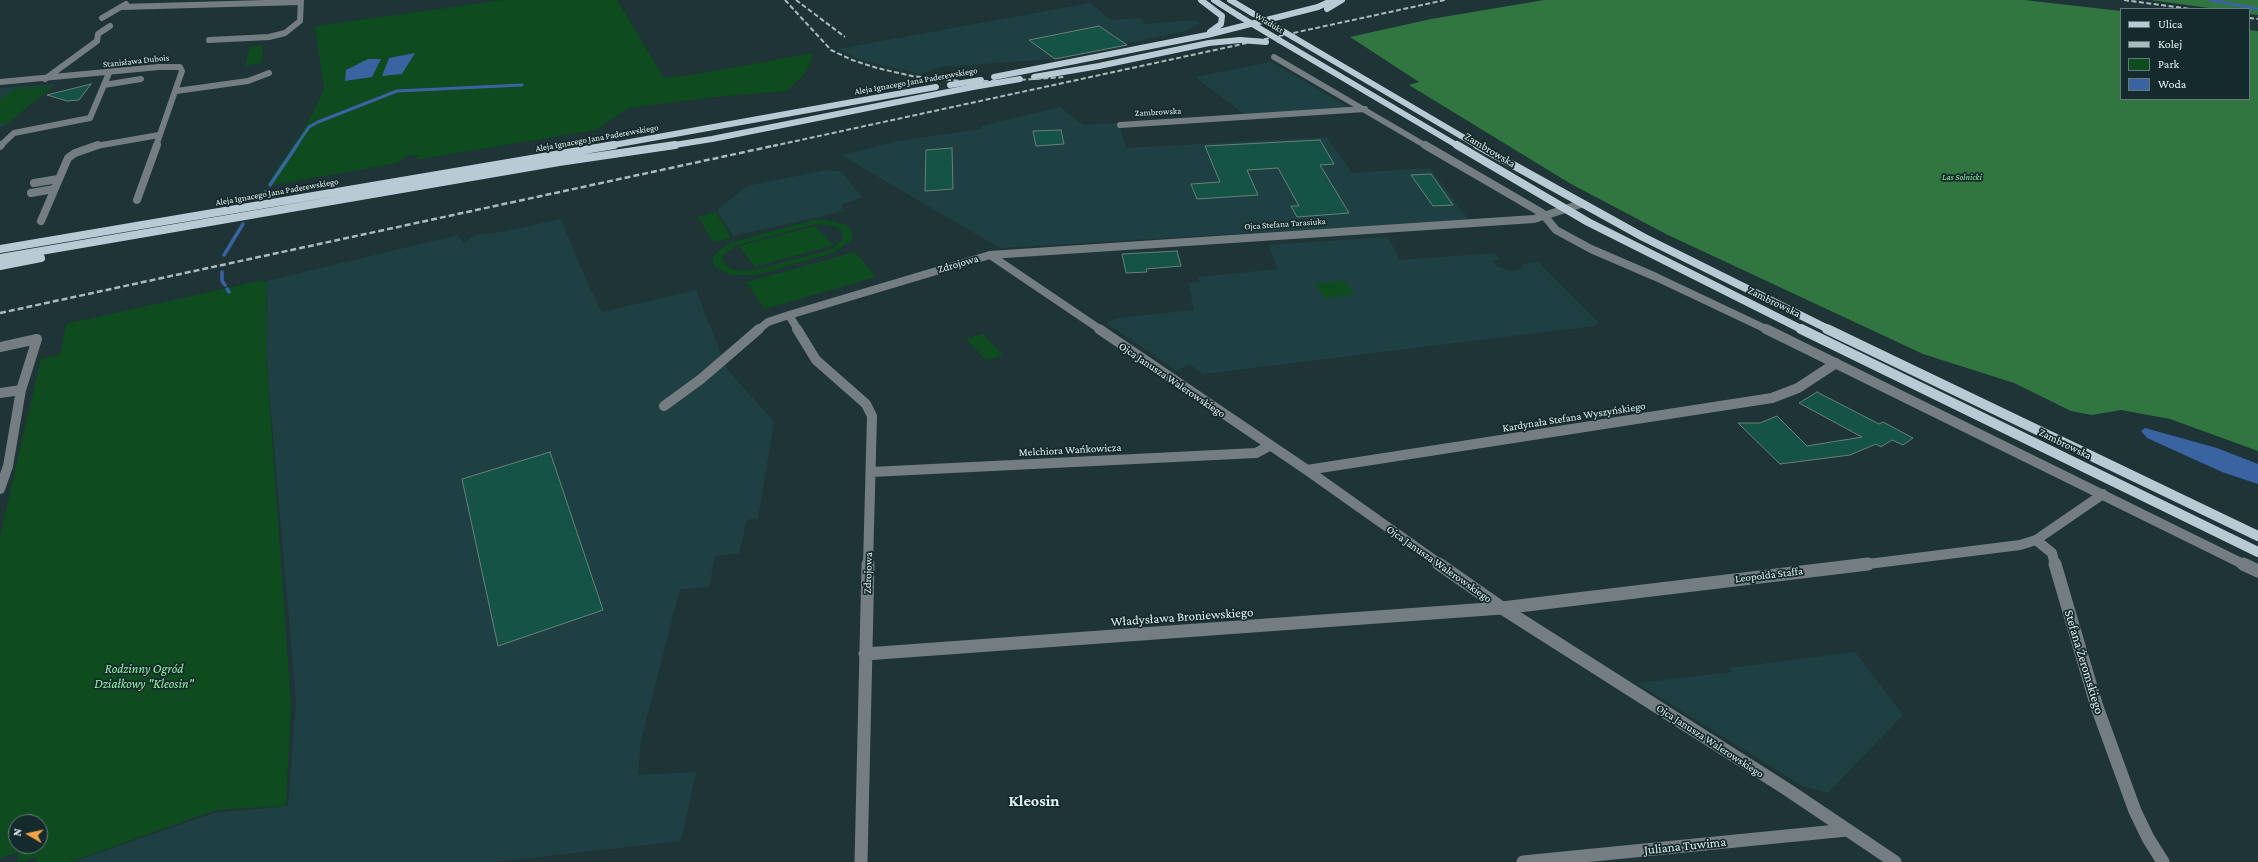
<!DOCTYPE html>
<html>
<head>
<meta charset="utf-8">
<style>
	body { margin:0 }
	#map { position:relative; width:2258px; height:862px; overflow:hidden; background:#1e3436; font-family:"Crimson Pro",serif }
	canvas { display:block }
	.legend { position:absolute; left:2120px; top:8px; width:130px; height:92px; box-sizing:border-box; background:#142a2c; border:1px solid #677a7b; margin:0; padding:5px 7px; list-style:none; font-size:12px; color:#e4f1f2 }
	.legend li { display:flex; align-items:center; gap:8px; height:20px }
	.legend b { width:20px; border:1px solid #677a7b }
	.north { position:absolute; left:8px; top:814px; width:40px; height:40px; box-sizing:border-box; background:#142a2c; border:1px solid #677a7b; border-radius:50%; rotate:279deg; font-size:11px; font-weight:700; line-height:16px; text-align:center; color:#e4f1f2 }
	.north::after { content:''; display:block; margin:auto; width:14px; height:18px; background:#f5a345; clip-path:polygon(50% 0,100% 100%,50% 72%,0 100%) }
</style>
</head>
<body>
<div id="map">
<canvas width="2258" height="862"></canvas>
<ul class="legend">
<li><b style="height:5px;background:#b8cad4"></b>Ulica</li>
<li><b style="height:5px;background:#abbbbc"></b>Kolej</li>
<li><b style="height:11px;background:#0e4b1f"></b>Park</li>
<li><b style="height:11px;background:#3963a1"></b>Woda</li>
</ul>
<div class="north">N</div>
</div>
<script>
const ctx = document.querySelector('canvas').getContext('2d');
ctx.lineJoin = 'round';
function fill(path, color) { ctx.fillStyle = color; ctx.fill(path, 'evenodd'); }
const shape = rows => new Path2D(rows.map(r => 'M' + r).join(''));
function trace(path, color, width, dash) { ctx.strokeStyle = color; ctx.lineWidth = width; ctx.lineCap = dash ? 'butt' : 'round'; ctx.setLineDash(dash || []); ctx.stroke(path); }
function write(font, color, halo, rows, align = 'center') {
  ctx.font = font + ' "Crimson Pro",serif'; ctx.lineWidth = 3.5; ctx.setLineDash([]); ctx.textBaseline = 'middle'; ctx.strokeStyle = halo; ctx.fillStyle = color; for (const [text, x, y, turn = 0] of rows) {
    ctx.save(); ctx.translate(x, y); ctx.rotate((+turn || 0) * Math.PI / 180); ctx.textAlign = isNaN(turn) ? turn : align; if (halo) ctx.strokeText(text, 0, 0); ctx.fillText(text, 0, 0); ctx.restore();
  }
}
const built = shape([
	[1090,3,1111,20,1140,18,1144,24,1196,20,1200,24,1185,31,1055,59,940,67,920,74,858,59,838,49],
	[1271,62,1350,108,1247,116,1195,77],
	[56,84,3,127,0,127,0,88],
	[1060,107,1083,125,1119,123,1126,148,1327,137,1352,173,1430,168,1469,220,1000,248,841,155,898,141,981,129,981,126],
	[827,170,842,172,862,197,841,205,845,211,733,236,717,210,747,186],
	[561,219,587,282,602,312,696,290,727,369,774,422,758,518,747,520,739,553,715,556,709,587,680,589,641,740,638,775,696,772,681,841,494,862,72,862,214,813,288,806,296,702,266,353,267,281,458,235,464,243,475,235,502,232],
	[1388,237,1400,260,1495,253,1500,260,1492,261,1496,266,1511,271,1520,269,1523,264,1538,262,1599,323,1594,326,1203,374,1189,364,1177,371,1106,323,1118,318,1194,310,1188,283,1200,282,1198,277,1278,269,1268,245],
	[1855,652,1903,715,1828,793,1802,786,1637,683,1732,672,1729,668]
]);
const green = shape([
	[504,0,617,0,664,78,692,75,813,53,807,71,787,91,716,97,628,108,596,130,415,160,419,155,405,156,398,163,266,186,306,126,324,89,315,26],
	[263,45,261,63,245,66,250,47],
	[53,86,6,124,0,124,0,100,15,88],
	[716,212,731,238,713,242,698,217],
	[814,220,827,220,847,225,852,230,853,236,850,242,833,253,757,275,731,275,715,267,712,261,714,255,730,243],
	[815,224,833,226,839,228,843,232,842,241,829,250,756,270,736,270,729,268,722,260,723,255,735,246],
	[815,226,833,245,755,267,739,246],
	[855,252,876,277,764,309,746,282],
	[263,280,263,282,267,281,266,353,291,704,286,806,216,810,70,862,36,862,37,857,18,862,18,852,0,858,0,536,41,359,60,355,66,324],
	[16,822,40,822,40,846,16,846],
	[1345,281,1354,295,1324,298,1315,284],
	[983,334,1003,355,986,360,966,339]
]);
const forest = shape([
	[1544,0,2024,0,2121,11,2121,99,2249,99,2249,30,2258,31,2258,451,2170,419,2121,410,2092,415,2071,411,2014,383,1923,354,1668,235,1571,184,1409,85,1419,82,1350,37,1431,19],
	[2150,0,2258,0,2258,15,2249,14,2249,9,2217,9]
]);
const water = shape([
	[415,53,402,74,382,76,389,58],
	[368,59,381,59,372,77,345,81,346,70],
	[2145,428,2217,448,2258,464,2258,484,2222,472,2147,438,2141,431]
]);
const streamFar1 = shape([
	[2210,0,2258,9],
	[296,146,309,127,318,122,397,91,522,85]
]);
const stream = shape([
	[270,185,297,145],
	[263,195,265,192],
	[224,255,243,224],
	[222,272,222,281,225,285],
	[227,289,229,292]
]);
const building = shape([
	[1099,26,1127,45,1055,59,1029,40,1099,26],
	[91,84,79,100,67,101,47,95,91,84],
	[1061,130,1064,144,1036,146,1033,131,1061,130],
	[1320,140,1334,164,1320,165,1349,213,1297,217,1291,206,1299,206,1278,168,1247,170,1258,195,1197,199,1191,184,1220,182,1205,146,1320,140],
	[952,148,953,189,925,191,926,150,952,148],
	[1431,174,1453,205,1433,206,1411,175,1431,174],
	[1177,251,1181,266,1146,269,1147,272,1126,273,1122,254,1177,251],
	[1817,392,1879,424,1883,422,1913,438,1903,445,1892,440,1881,447,1876,444,1850,455,1780,464,1738,423,1760,423,1777,416,1807,446,1862,437,1799,403,1817,392],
	[550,452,603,610,498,646,462,479,550,452]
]);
const minorFar3 = shape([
	[121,7,301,2],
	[102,18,126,4],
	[209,40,269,37,285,33,300,21,301,0],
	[1274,57,1426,146],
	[45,79,97,41,98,34,110,26],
	[0,82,159,67,180,67,182,71,156,146],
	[104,85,141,79],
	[176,91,248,81,269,73],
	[1120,125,1365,109],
	[0,146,14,133,90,118,109,73],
	[96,146,159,135]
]);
const minorFar2 = shape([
	[1425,145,1542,213,1556,230,1591,249,1656,277,1768,330],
	[0,146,1,145],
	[34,183,58,179],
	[31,193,54,189],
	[137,200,157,145],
	[41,221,68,158,75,153,98,145],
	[990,255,1101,330],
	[758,330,768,322,789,315],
	[798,330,789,315,990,255,1534,219,1581,204]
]);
const minorFar1 = shape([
	[797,329,816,360,866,404,872,416,868,565],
	[1099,329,1307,470,1441,565],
	[1766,329,2245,565],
	[0,347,37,339,21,390,8,466,0,489],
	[0,393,21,390],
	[664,406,701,379,759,329],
	[1307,470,1772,398,1798,388,1836,363],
	[871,472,1256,453,1269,446],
	[1860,565,2020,545,2036,540],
	[2055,565,2052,553,2036,540,2103,494]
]);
const minor = shape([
	[1439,564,1502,608,1788,790,1895,862],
	[2055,564,2097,707,2135,811,2148,838,2163,862],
	[2243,564,2258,571],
	[865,654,1502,608,1868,564],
	[861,862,868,564],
	[1523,862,1847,830]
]);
const majorFar2 = shape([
	[1201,0,1222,16,1221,24,1210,32],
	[1214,0,1239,16],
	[1230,0,1252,13],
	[1327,9,1342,0],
	[1293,37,1478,146],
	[1279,40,1458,146],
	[994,77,1207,35,1318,7,1333,0],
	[1034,77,1099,66,1209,43,1240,40],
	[608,146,936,87],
	[668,146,712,139,973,87]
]);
const majorFar1 = shape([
	[1457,145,1588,222,1803,330],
	[1477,145,1643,237,1830,330],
	[0,249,614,145],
	[0,258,559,162,675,145],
	[0,266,41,258]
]);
const major = shape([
	[1801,329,2258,552],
	[1827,329,2258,536]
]);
const railFar1 = shape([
	[785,0,831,50,852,60,877,68,912,76,961,81,1004,81,1064,77],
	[796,0,845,37],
	[2124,0,2191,9],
	[2249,18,2258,19],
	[773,146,1445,0]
]);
const rail = shape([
	[0,313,777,145]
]);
const majorBridge = shape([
	[1252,13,1293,37],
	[1239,16,1279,40],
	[1240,40,1266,42],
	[950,85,981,80],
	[973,87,1020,79]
]);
const farStreetnames = [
	["Wiadukt",1269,23,31],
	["Stanisława Dubois",136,61,-6],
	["Aleja Ignacego Jana Paderewskiego",916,81,-10],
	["Zambrowska",1158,112,-3],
	["Aleja Ignacego Jana Paderewskiego",597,138,-10],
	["Aleja Ignacego Jana Paderewskiego",277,192,-10],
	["Ojca Stefana Tarasiuka",1285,224,-4]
];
const farParknames = [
	["Las Solnicki",1962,177]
];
const streetNames = [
	["Zambrowska",1490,150,31],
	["Zdrojowa",958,264,-16],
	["Zambrowska",1774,302,26],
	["Ojca Janusza Walerowskiego",1172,380,34],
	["Kardynała Stefana Wyszyńskiego",1574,417,-9],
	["Zambrowska",2065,444,26],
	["Melchiora Wańkowicza",1070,450,-3],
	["Ojca Janusza Walerowskiego",1439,564,35],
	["Zdrojowa",868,573,-88],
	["Leopolda Staffa",1769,575,-7],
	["Ojca Janusza Walerowskiego",1710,741,33]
];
const nearStreetnames = [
	["Władysława Broniewskiego",1182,617,-4],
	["Stefana Żeromskiego",2084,662,73],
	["Juliana Tuwima",1685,846,-6]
];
const nearParknames = [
	["Rodzinny Ogród",144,669],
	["Działkowy \"Kleosin\"",144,684]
];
const nearQuarternames = [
	["Kleosin",1034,801]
];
fill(built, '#1f4043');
fill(green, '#0e4b1f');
fill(forest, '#317641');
fill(water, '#3963a1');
trace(streamFar1, '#3963a1', 3);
trace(stream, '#3963a1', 3.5);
fill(building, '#145346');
trace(building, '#69807a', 1);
trace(minorFar3, '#747d82', 6);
trace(minorFar2, '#747d82', 8);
trace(minorFar1, '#747d82', 10);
trace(minor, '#747d82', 13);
trace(majorFar2, '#b8cad4', 6);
trace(majorFar1, '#b8cad4', 8);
trace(major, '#b8cad4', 10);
trace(railFar1, '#abbbbc', 2, [5, 2.5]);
trace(rail, '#abbbbc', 2.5, [6, 3]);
trace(majorBridge, '#b8cad4', 6);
write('9px', '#e4f1f2', '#142a2c', farStreetnames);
write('italic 9px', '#92efa2', '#142a2c', farParknames);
write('11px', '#e4f1f2', '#142a2c', streetNames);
write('13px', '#e4f1f2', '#142a2c', nearStreetnames);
write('italic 13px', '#92efa2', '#142a2c', nearParknames);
write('bold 16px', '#e4f1f2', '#142a2c', nearQuarternames);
</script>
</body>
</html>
